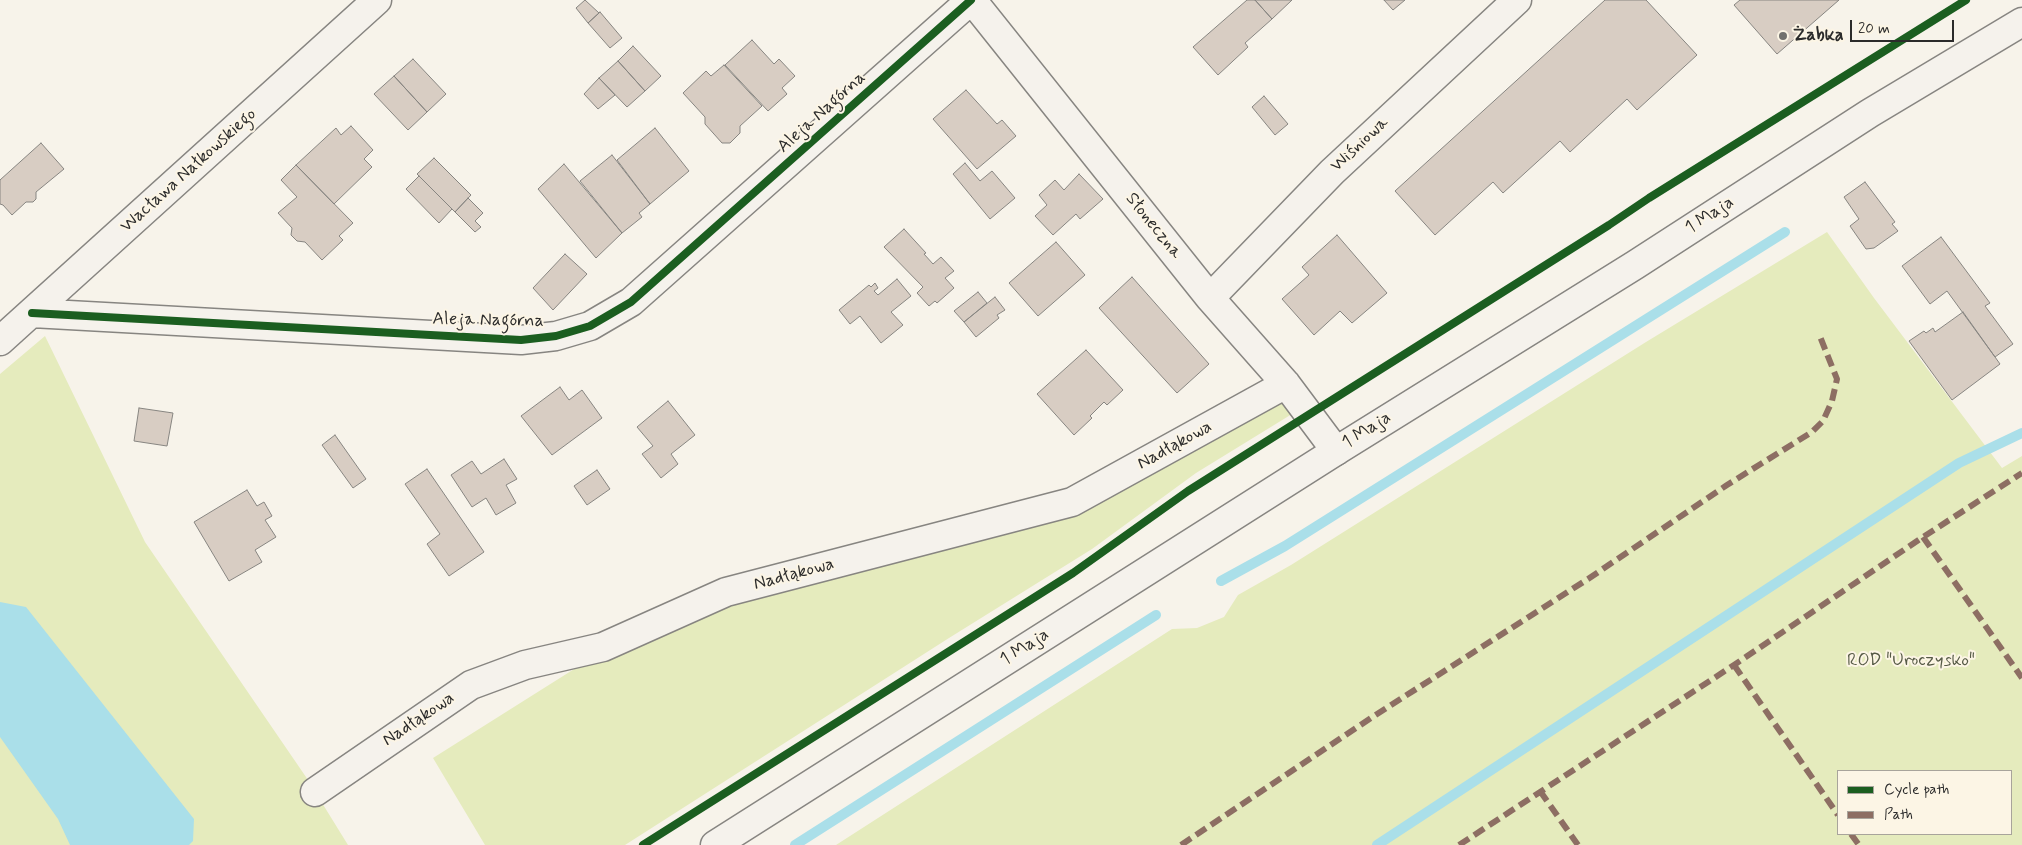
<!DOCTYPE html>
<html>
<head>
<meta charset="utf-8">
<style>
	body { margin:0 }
	#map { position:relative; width:2022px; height:845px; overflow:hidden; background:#f7f3ea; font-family:Mynerve,sans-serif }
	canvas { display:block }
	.legend { position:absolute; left:1837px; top:770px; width:175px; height:65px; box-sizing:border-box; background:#fcf5e5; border:1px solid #a8a49b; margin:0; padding:6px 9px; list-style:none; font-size:15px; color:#2b2b2b }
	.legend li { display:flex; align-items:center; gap:10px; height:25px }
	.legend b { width:25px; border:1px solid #a8a49b }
	.scale { position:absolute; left:1850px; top:20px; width:104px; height:22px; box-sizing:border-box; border:2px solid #2b2b2b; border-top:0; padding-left:6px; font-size:15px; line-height:18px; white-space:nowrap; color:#2b2b2b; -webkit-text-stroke:4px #fcf5e5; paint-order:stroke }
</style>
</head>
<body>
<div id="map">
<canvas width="2022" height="845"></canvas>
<ul class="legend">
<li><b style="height:6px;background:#1b5e20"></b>Cycle path</li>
<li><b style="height:6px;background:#8d6e63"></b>Path</li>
</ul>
<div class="scale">20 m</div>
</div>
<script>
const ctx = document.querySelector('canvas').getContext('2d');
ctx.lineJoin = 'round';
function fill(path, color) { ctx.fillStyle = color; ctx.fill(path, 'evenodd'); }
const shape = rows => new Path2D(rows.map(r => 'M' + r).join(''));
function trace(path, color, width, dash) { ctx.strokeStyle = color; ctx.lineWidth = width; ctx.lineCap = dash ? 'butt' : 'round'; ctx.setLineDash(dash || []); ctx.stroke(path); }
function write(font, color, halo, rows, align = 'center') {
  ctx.font = font + ' Mynerve,sans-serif'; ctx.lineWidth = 4; ctx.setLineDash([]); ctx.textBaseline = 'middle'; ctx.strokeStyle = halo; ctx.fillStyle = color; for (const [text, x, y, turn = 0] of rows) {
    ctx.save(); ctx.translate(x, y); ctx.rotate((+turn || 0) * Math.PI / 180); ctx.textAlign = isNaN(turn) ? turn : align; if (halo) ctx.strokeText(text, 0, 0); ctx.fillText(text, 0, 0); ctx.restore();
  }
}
const green = shape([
	[1827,232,1874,298,2002,468,2022,456,2022,845,836,845,1172,629,1197,628,1224,617,1238,595,1291,565,1646,342],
	[1838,771,2011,771,2011,834,1838,834],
	[45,336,145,542,306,777,348,845,0,845,0,374],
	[1276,399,1284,399,1292,414,1196,473,1092,549,949,638,625,845,485,845,433,758,598,654,768,591,1076,509,1187,455]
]);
const water = shape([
	[0,602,26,607,194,819,193,841,189,845,70,845,58,819,0,737]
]);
const stream = shape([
	[1221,581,1285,546,1785,232],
	[795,845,1156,615],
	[1377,845,1959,463,2022,433]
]);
const building = shape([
	[585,0,599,13,588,23,576,8,585,0],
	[1247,0,1255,0,1272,19,1245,43,1248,47,1218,75,1193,47,1247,0],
	[1255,0,1292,0,1272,19,1255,0],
	[1384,0,1405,0,1393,10,1384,0],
	[1605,0,1646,0,1697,55,1637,110,1627,99,1570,152,1560,141,1503,193,1493,182,1435,235,1395,191,1605,0],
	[1740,0,1839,0,1777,54,1734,5,1740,0],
	[600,12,622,38,610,48,588,23,600,12],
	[752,40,774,64,779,59,795,76,782,88,787,94,768,111,725,65,752,40],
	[633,46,661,76,645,91,618,61,633,46],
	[413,59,446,94,427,112,394,76,413,59],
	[618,61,645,91,627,107,599,78,618,61],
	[724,65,762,106,740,126,740,133,730,143,722,143,705,124,705,117,683,93,706,71,711,76,724,65],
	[394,76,427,112,408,130,374,94,394,76],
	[599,78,615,95,598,109,584,94,599,78],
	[966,90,997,124,1002,120,1016,136,977,169,933,119,966,90],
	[1264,96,1288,124,1275,135,1252,107,1264,96],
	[351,126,373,150,364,159,372,167,334,204,296,165,336,128,341,135,351,126],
	[655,128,689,171,650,204,617,160,655,128],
	[41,143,64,169,36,192,36,199,33,202,26,202,12,215,3,205,0,204,0,180,41,143],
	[612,155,650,204,639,213,642,217,622,233,580,181,612,155],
	[434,158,471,195,455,212,417,174,434,158],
	[965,163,980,181,992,171,1015,198,990,219,953,174,965,163],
	[564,164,622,233,596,258,538,189,564,164],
	[296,165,353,223,339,236,343,240,322,260,305,242,297,241,291,235,292,228,278,213,297,197,281,180,296,165],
	[1079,174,1103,199,1080,219,1076,214,1053,235,1035,216,1047,205,1039,195,1055,180,1064,190,1079,174],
	[419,176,452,209,439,223,406,189,419,176],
	[1865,182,1895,222,1892,224,1898,231,1874,248,1866,249,1850,226,1859,219,1844,197,1865,182],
	[468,198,483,213,475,221,481,227,475,232,455,212,468,198],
	[904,229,926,253,924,254,933,264,941,257,954,271,945,278,954,288,937,303,935,301,929,306,917,293,923,287,884,247,904,229],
	[1337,235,1387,293,1352,323,1340,311,1314,335,1282,299,1309,275,1302,267,1337,235],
	[1941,237,1990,303,1985,306,2013,344,1995,357,1947,291,1930,304,1902,266,1941,237],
	[1056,242,1085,275,1038,316,1009,283,1056,242],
	[565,254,587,274,553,310,533,288,565,254],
	[1132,277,1209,364,1177,393,1099,308,1132,277],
	[897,279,911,296,891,312,903,325,881,343,860,316,850,324,839,310,869,285,871,287,875,283,878,288,874,291,878,295,897,279],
	[978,292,987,303,964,322,954,311,978,292],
	[995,297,1005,310,997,315,999,318,976,337,964,322,995,297],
	[1963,312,2000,364,1952,400,1909,341,1924,331,1926,333,1933,328,1935,332,1963,312],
	[1086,350,1123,390,1107,405,1104,402,1090,416,1092,418,1074,435,1037,394,1086,350],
	[560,387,569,400,582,390,602,418,552,455,521,416,560,387],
	[668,401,695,435,671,454,678,464,661,478,642,454,653,446,637,427,668,401],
	[139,408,173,413,167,446,134,441,139,408],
	[335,435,366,479,353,488,322,445,335,435],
	[504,459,517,479,506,485,516,503,496,515,486,498,472,507,451,475,472,461,481,474,504,459],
	[427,469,484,552,449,576,427,544,440,534,405,484,427,469],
	[597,470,610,489,587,505,574,486,597,470],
	[247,490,257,506,264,502,272,516,265,520,276,537,255,550,262,562,229,581,194,522,247,490]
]);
const minor = shape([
	[972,0,1210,298,1286,384,1336,451],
	[1210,298,1332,172,1517,0],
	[32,313,521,340,556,336,590,326,631,302,971,0],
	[0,341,377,0],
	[315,792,471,685,525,665,603,647,726,592,1072,502,1286,384]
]);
const major = shape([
	[715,845,1336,451,1635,265,1870,113,2022,22]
]);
const quiet = shape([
	[1923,537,2022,678],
	[1734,665,1838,815],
	[1540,791,1578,845],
	[1851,834,1859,845],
	[1181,845,1374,716,1588,579,1727,485,1812,432,1823,421,1832,401,1837,379,1819,334],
	[1459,845,1734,665,1923,537,2022,473]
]);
const cycleway = shape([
	[32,313,521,340,556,336,590,326,631,302,971,0],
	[643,845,1073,573,1188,491,1609,225,1649,198,1966,0]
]);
const markers = [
	[1783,36,5,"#72716e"]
];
const poiNames = [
	["Żabka",1793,36]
];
const streetNames = [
	["Aleja Nagórna",822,113,-42],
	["Wiśniowa",1360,145,-43],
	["Wacława Nałkowskiego",189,171,-42],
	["1 Maja",1710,216,-33],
	["Słoneczna",1153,226,51],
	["Aleja Nagórna",488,321,1],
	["1 Maja",1367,431,-32],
	["Nadłąkowa",1175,446,-29],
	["Nadłąkowa",794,575,-15],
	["1 Maja",1025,648,-32],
	["Nadłąkowa",419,720,-34]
];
const parkNames = [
	["ROD \"Uroczysko\"",1911,661]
];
fill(green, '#e5ebbd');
fill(water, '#aadfe9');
trace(stream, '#aadfe9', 10);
fill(building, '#d8cdc3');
trace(building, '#878581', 1);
trace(minor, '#878581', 31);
trace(major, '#878581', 31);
trace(minor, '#f5f2ec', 28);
trace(major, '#f5f2ec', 28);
trace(quiet, '#8d6e63', 6, [12, 6]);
trace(cycleway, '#1b5e20', 8);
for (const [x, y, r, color] of markers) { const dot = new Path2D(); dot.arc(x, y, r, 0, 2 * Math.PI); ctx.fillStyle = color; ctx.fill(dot); trace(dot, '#fcf5e5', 2); }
write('bold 18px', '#2b2b2b', '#fcf5e5', poiNames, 'left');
write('18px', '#2b2b2b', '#fcf5e5', streetNames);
write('18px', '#565a46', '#fcf5e5', parkNames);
</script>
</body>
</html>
